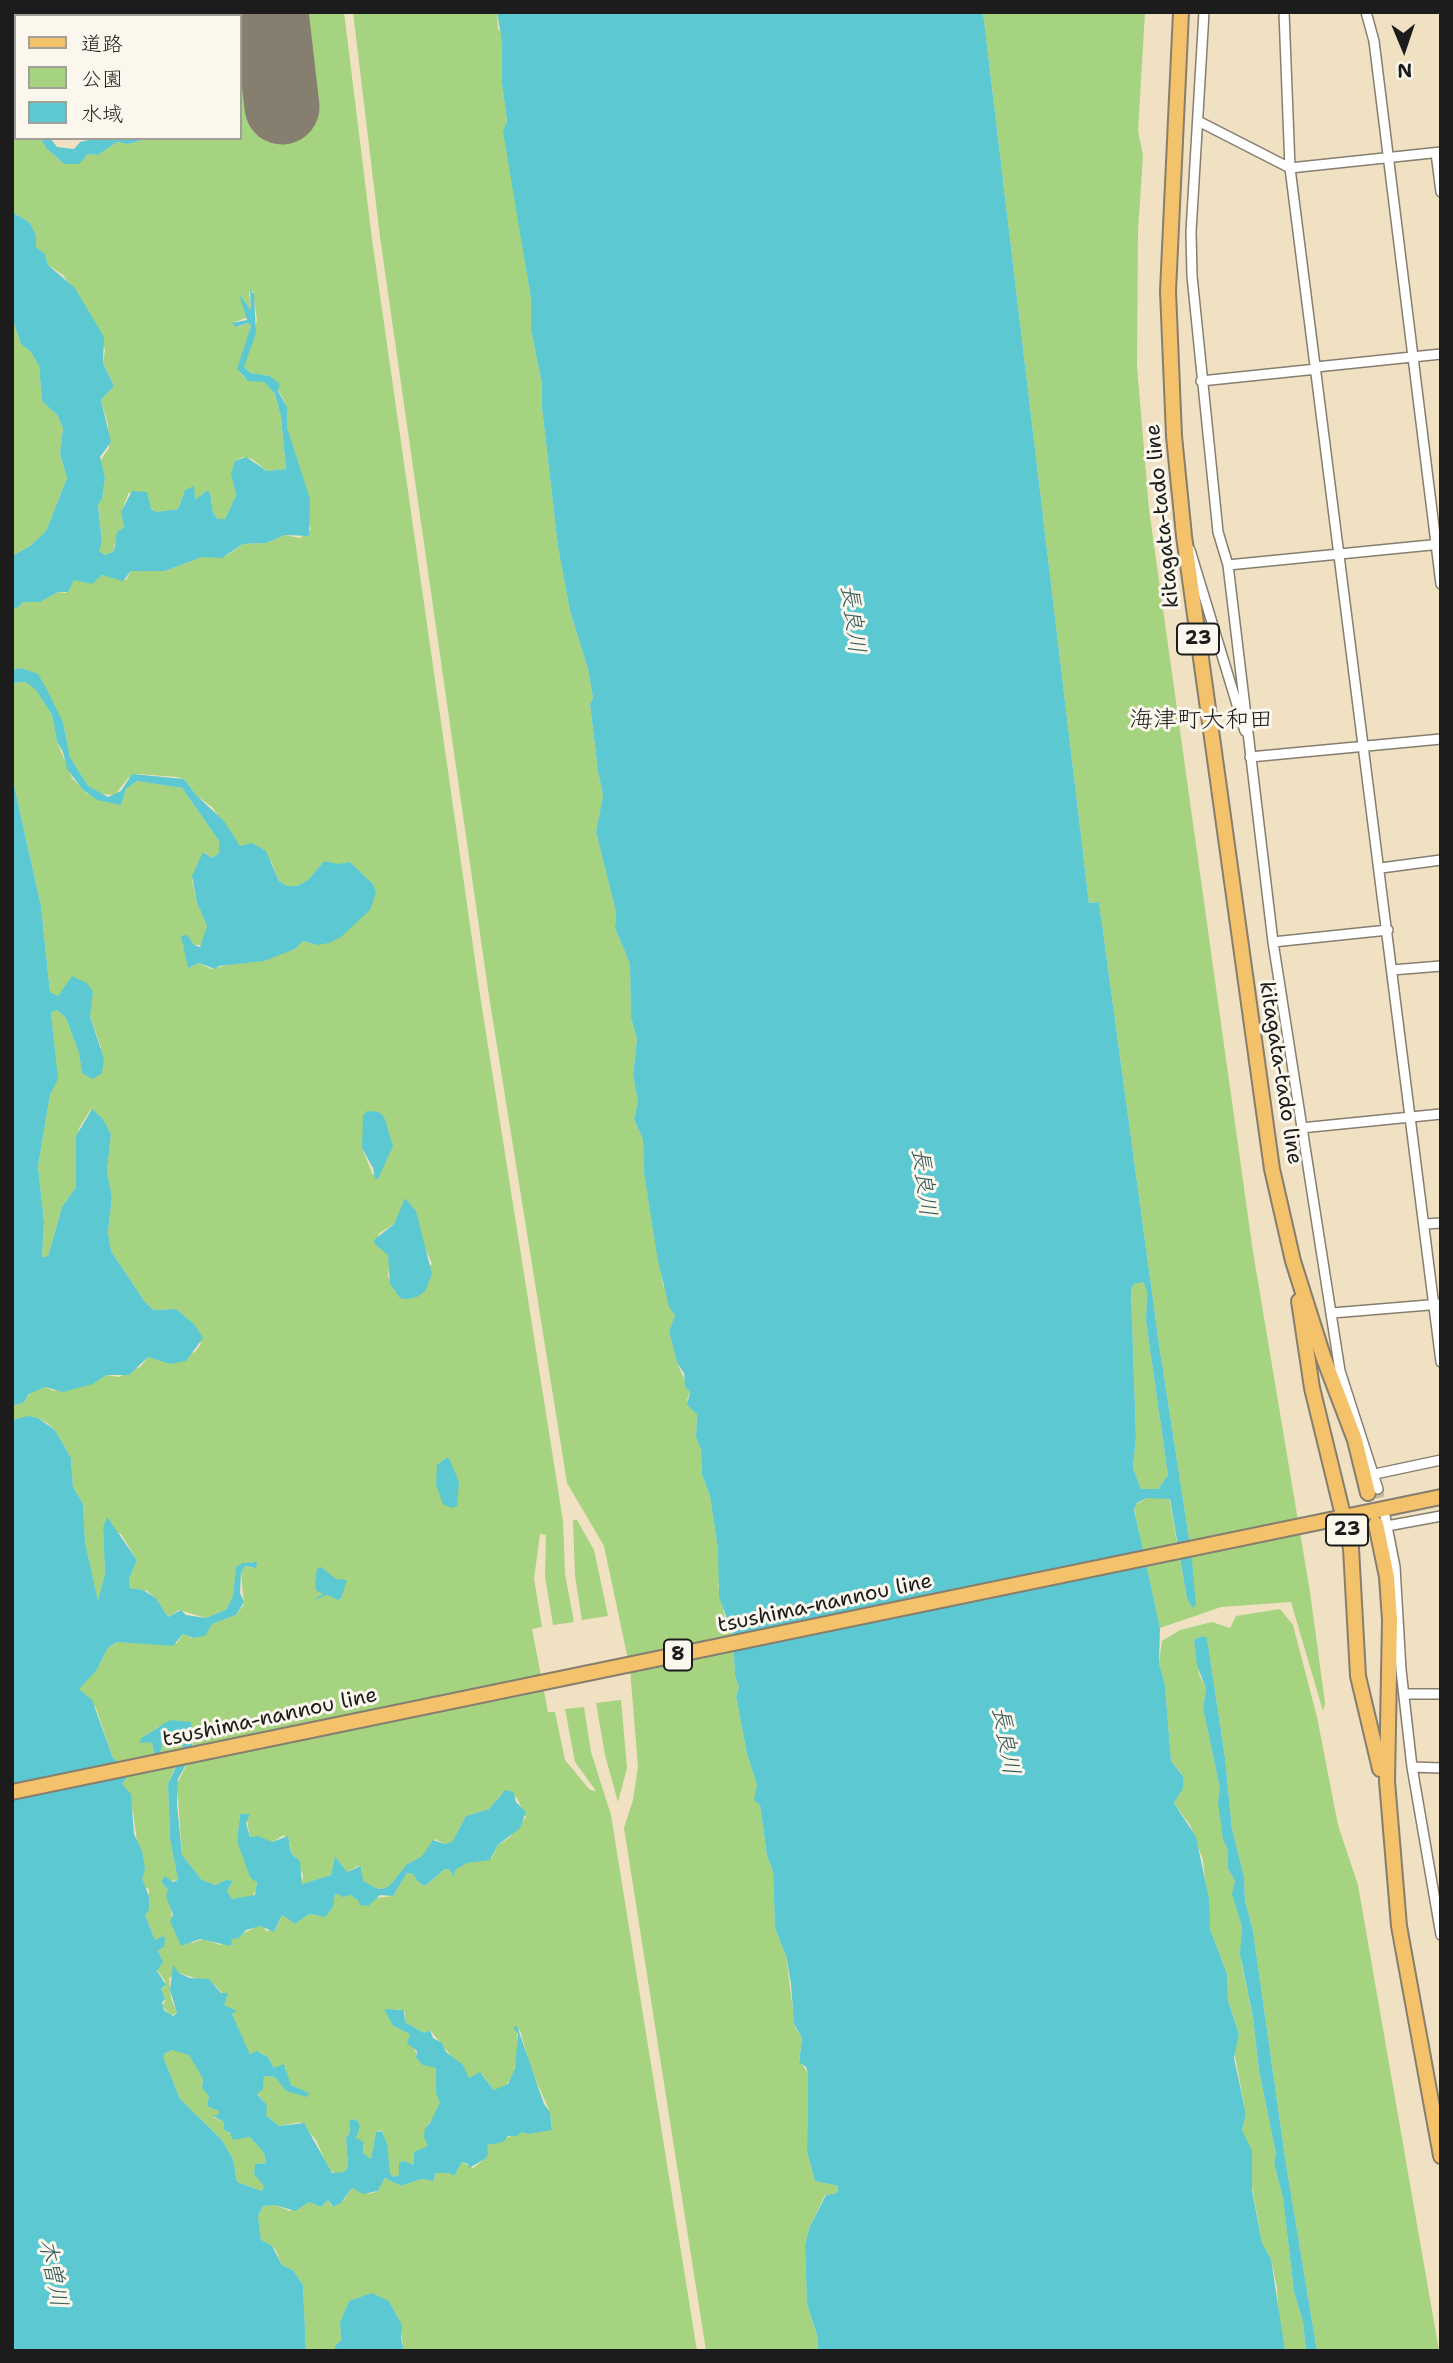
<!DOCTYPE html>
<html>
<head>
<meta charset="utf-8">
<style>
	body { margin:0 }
	#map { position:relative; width:1453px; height:2363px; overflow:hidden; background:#f0e1c2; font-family:"Shantell Sans","Klee One",sans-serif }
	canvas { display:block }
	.frame { position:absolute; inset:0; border:14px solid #1c1c1c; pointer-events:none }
	.legend { position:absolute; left:14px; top:14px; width:228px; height:126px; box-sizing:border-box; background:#fbf7ec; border:2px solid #a29f99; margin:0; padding:9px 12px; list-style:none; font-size:21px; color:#1c1c1c }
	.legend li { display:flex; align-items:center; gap:14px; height:35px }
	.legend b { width:35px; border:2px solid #a29f99 }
	.north { position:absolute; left:1369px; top:14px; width:70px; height:70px; -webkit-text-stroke:5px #fbf7ec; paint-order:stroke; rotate:178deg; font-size:19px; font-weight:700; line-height:28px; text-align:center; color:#1c1c1c }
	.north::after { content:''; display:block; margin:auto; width:24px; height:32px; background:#1c1c1c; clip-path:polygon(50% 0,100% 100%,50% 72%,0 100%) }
</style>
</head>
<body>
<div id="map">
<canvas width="1453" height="2363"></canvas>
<div class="frame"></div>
<ul class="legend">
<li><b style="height:9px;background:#f3c26a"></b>道路</li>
<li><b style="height:19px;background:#a5d380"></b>公園</li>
<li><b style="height:19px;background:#5cc9d2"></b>水域</li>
</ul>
<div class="north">N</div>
</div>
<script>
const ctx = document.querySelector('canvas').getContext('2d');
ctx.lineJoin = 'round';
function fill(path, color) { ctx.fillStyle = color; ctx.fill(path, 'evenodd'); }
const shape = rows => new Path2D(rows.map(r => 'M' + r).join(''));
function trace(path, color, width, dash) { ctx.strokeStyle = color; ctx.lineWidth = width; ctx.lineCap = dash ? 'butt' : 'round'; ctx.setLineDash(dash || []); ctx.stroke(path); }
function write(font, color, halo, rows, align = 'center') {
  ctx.font = font + ' "Shantell Sans","Klee One",sans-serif'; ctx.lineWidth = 6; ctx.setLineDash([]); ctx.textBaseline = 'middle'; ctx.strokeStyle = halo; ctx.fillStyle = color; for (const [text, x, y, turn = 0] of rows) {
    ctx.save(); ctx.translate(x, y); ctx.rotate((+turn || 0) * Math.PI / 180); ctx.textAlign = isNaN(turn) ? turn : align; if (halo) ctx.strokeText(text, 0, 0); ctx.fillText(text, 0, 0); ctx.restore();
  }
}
const green = shape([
	[41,12,344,12,372,239,480,995,563,1521,565,1574,574,1622,553,1625,545,1576,546,1535,540,1534,534,1579,542,1627,532,1629,548,1712,555,1712,565,1760,590,1790,596,1791,575,1762,565,1709,584,1707,591,1752,611,1815,697,2351,404,2351,399,2319,389,2301,349,2301,340,2322,341,2340,335,2346,335,2351,306,2351,303,2285,293,2270,282,2265,275,2249,261,2241,258,2216,263,2206,275,2205,290,2211,309,2202,321,2207,328,2200,332,2207,344,2200,352,2188,370,2194,378,2191,385,2178,401,2186,421,2179,434,2181,435,2173,450,2173,454,2176,462,2162,473,2168,485,2159,487,2145,522,2132,539,2132,552,2127,550,2112,531,2069,520,2030,517,2031,518,2054,513,2074,505,2087,494,2090,482,2074,469,2078,430,2030,424,2033,405,2022,405,2011,398,2009,387,2014,393,2026,410,2034,418,2060,436,2068,440,2103,436,2115,425,2128,428,2146,415,2152,414,2165,405,2161,399,2162,399,2175,393,2177,390,2173,383,2132,381,2130,376,2132,371,2159,363,2153,364,2144,356,2138,360,2127,358,2121,353,2119,349,2123,350,2133,346,2138,348,2167,344,2172,337,2174,329,2170,316,2140,300,2122,279,2126,266,2115,265,2103,257,2093,263,2085,264,2076,275,2077,284,2088,308,2093,291,2085,286,2078,286,2067,274,2068,268,2057,260,2052,250,2054,235,2022,232,2012,236,2011,224,2005,224,1999,227,1998,214,1984,179,1973,169,1978,171,1998,177,2013,171,2015,162,2006,165,2001,161,1989,165,1987,165,1981,157,1970,161,1957,158,1950,163,1936,155,1940,145,1915,149,1909,149,1889,143,1887,133,1811,122,1784,130,1774,150,1765,163,1731,181,1730,183,1747,168,1784,170,1839,178,1880,161,1882,168,1890,173,1926,192,1943,203,1939,220,1945,258,1926,264,1927,266,1931,276,1929,282,1915,295,1924,309,1914,318,1916,331,1910,335,1893,350,1895,359,1900,393,1896,407,1873,413,1874,418,1882,425,1886,445,1869,450,1870,454,1878,455,1869,467,1863,492,1858,498,1845,509,1838,526,1817,517,1798,502,1793,489,1809,466,1816,452,1842,445,1844,435,1839,422,1856,406,1865,392,1883,386,1888,378,1889,362,1881,362,1868,358,1866,347,1872,335,1856,331,1875,302,1884,303,1875,296,1857,291,1853,290,1843,284,1835,272,1842,250,1837,246,1815,240,1814,237,1841,258,1887,252,1897,232,1899,227,1891,232,1883,224,1881,214,1885,202,1880,182,1855,177,1784,193,1752,194,1739,188,1722,158,1727,141,1738,152,1742,154,1754,126,1768,113,1758,96,1708,78,1689,96,1671,108,1648,117,1642,177,1643,183,1634,191,1638,212,1624,236,1615,244,1604,241,1572,244,1566,253,1568,252,1562,236,1568,233,1595,227,1609,206,1618,179,1610,168,1617,156,1598,147,1591,130,1588,129,1579,137,1560,121,1534,103,1528,105,1574,98,1602,85,1542,83,1504,73,1487,71,1458,55,1430,47,1423,38,1418,12,1419,12,1406,20,1404,33,1391,45,1387,54,1391,106,1375,119,1377,140,1367,148,1357,164,1362,195,1352,201,1344,188,1319,176,1309,154,1310,145,1302,111,1251,108,1232,112,1197,107,1171,111,1134,91,1109,79,1128,76,1187,62,1207,48,1256,42,1257,44,1222,38,1166,50,1095,57,1079,51,1013,57,1010,66,1018,79,1052,82,1073,101,1048,90,1015,61,992,58,996,50,992,41,906,12,776,12,683,26,682,34,686,52,715,57,742,72,778,87,794,121,805,126,789,137,781,182,788,219,841,220,853,212,858,204,852,192,880,197,903,207,926,203,945,182,945,187,952,188,968,199,963,211,969,295,949,303,941,317,945,373,884,350,862,338,865,324,861,308,880,297,886,287,886,279,881,271,861,240,847,212,807,197,796,184,779,177,777,138,774,128,778,115,795,101,794,88,786,70,757,63,722,21,668,12,670,12,609,17,608,23,602,39,602,58,592,66,593,74,580,102,575,126,580,131,571,165,571,202,557,228,555,243,544,266,543,285,535,300,538,311,529,307,521,307,492,287,427,285,402,270,376,251,373,244,367,257,320,253,291,249,292,251,310,239,294,248,317,235,322,238,327,248,323,251,326,239,372,246,379,264,382,275,394,281,417,286,469,267,471,252,459,243,457,235,461,232,478,236,495,225,519,218,519,213,513,210,492,203,493,197,500,184,492,178,509,156,512,129,492,122,510,124,527,117,533,119,539,114,544,114,551,105,555,99,551,102,541,98,505,102,499,105,478,100,461,109,448,108,425,101,400,114,386,103,363,105,350,83,302,63,275,48,265,45,254,36,247,29,222,12,212,12,130,16,123,16,138,40,138,47,149,64,164,78,164,88,154,98,155,117,142,128,144,150,138,240,138,240,16,42,16],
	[365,1130,387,1159,379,1174,373,1175,362,1148],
	[405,1199,416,1211,421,1238,432,1264,395,1292,388,1276,390,1260,378,1234,394,1224],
	[353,12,497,12,498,29,502,33,502,84,507,121,504,131,531,299,531,330,542,384,542,408,558,547,570,611,588,669,593,698,590,704,598,772,603,795,596,832,616,912,615,928,630,964,631,1018,637,1039,633,1075,638,1102,634,1119,643,1140,644,1173,663,1285,675,1315,669,1331,677,1363,690,1392,687,1400,697,1413,696,1437,701,1450,702,1475,710,1496,718,1549,721,1573,718,1586,726,1622,733,1635,735,1676,739,1686,736,1696,747,1754,757,1785,756,1797,760,1805,767,1856,773,1871,775,1928,786,1956,795,2027,802,2038,799,2060,808,2073,807,2152,815,2181,838,2186,837,2193,825,2195,809,2228,805,2246,807,2304,818,2338,818,2351,706,2351,624,1828,633,1800,638,1767,630,1669,604,1546,567,1483,489,996,380,237],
	[983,12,1145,12,1138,131,1143,155,1138,231,1137,366,1149,509,1253,1252,1310,1592,1325,1703,1323,1711,1291,1602,1221,1607,1160,1628,1141,1543,1134,1506,1147,1498,1169,1497,1187,1599,1193,1607,1191,1551,1159,1344,1099,902,1089,903],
	[12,318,21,344,31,352,39,366,42,401,57,415,63,428,60,454,67,478,46,531,30,546,12,556],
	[1143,1282,1147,1291,1146,1321,1168,1475,1158,1489,1141,1489,1133,1468,1136,1437,1131,1290,1134,1284],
	[573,1520,577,1520,594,1550,608,1616,582,1620,575,1576],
	[1280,1609,1293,1625,1317,1717,1338,1825,1358,1885,1439,2351,1317,2351,1286,2164,1253,1931,1245,1900,1244,1877,1232,1829,1225,1757,1207,1639,1202,1636,1194,1640,1199,1674,1206,1689,1203,1708,1220,1789,1223,1840,1228,1850,1228,1869,1235,1881,1234,1898,1242,1927,1241,1961,1253,2019,1259,2071,1276,2154,1274,2163,1283,2198,1294,2292,1303,2322,1306,2351,1285,2351,1280,2332,1277,2288,1271,2259,1262,2243,1242,2130,1246,2114,1234,2051,1239,2034,1228,2001,1227,1974,1210,1929,1203,1860,1190,1825,1174,1803,1181,1791,1182,1774,1171,1761,1165,1685,1159,1663,1162,1641,1180,1630,1212,1622,1230,1628,1236,1616],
	[621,1700,627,1768,618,1802,605,1755,596,1703],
	[172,2050,188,2053,203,2079,202,2086,209,2096,207,2105,219,2111,219,2114,213,2117,224,2122,224,2130,237,2138,250,2137,264,2153,266,2163,255,2164,254,2174,259,2176,264,2186,262,2191,237,2182,233,2159,222,2140,180,2099,164,2059,164,2054]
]);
const water = shape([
	[497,12,983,12,1089,903,1099,902,1159,1344,1191,1551,1196,1604,1193,1608,1187,1599,1170,1499,1147,1498,1137,1503,1134,1509,1160,1628,1159,1663,1165,1685,1171,1761,1183,1776,1183,1788,1174,1803,1196,1837,1209,1899,1210,1929,1227,1974,1228,2001,1239,2034,1234,2058,1246,2114,1242,2130,1252,2151,1252,2190,1262,2243,1271,2259,1285,2351,818,2351,818,2338,807,2304,805,2246,809,2228,826,2195,837,2193,838,2186,815,2181,807,2152,808,2073,806,2067,799,2062,802,2038,794,2024,791,1984,786,1956,775,1928,773,1871,767,1856,760,1805,754,1800,757,1785,747,1754,736,1696,739,1687,735,1676,733,1635,719,1597,718,1549,710,1496,702,1475,701,1450,696,1437,697,1414,687,1405,690,1392,685,1387,684,1373,677,1363,669,1331,675,1315,669,1307,658,1261,644,1173,643,1140,634,1119,638,1102,633,1075,637,1039,631,1018,630,964,615,928,616,912,596,832,603,795,598,772,590,704,593,698,588,669,570,611,558,547,542,408,542,384,531,330,531,299,503,131,507,121,502,84,502,41],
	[1143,1282,1147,1291,1146,1321,1168,1475,1158,1489,1141,1489,1133,1468,1136,1437,1131,1290,1134,1284],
	[40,138,50,138,57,147,74,149,80,142,97,138,150,138,128,144,117,142,98,155,88,154,79,164,64,164,47,149],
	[12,212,29,222,36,235,36,247,45,254,48,265,75,288,104,337,103,363,114,386,101,400,111,442,100,457,105,478,102,499,98,505,102,542,99,551,105,555,114,551,117,532,124,527,121,512,132,491,147,492,151,509,156,512,178,509,185,490,194,486,195,500,206,491,210,492,213,513,218,519,225,519,236,495,231,474,235,461,246,457,267,471,286,469,281,417,275,394,264,382,248,381,237,369,251,326,248,323,236,327,232,323,247,320,239,294,251,310,250,290,254,294,256,333,244,367,251,373,270,376,280,384,278,391,287,407,287,427,310,499,309,536,285,535,266,543,243,544,222,558,202,557,165,571,131,571,123,581,102,575,92,584,74,580,68,592,58,592,40,602,23,602,17,608,12,609,12,556,30,546,46,531,67,478,60,454,63,428,57,415,42,401,39,366,31,352,21,344,12,318],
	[21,668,38,674,46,688,63,722,70,757,88,786,108,797,121,791,132,774,184,779,197,796,224,821,240,846,252,843,266,851,279,881,287,886,297,886,308,880,324,861,338,864,350,862,373,884,376,893,370,910,341,937,329,943,317,945,303,941,295,949,264,961,219,966,215,969,199,963,188,968,181,936,187,935,194,945,200,947,207,926,197,903,192,876,203,852,212,858,219,853,219,841,182,788,137,781,126,789,121,805,97,800,83,790,67,769,63,752,57,742,52,715,36,690,26,682,12,683,12,670],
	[12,776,41,906,50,992,58,996,72,976,87,983,93,992,90,1016,104,1059,102,1073,93,1079,82,1073,79,1053,66,1018,57,1010,51,1013,58,1079,50,1095,38,1166,44,1222,42,1257,48,1256,62,1207,76,1187,76,1136,92,1109,102,1118,111,1134,107,1171,112,1197,108,1232,111,1251,145,1302,154,1310,176,1309,194,1324,203,1338,186,1361,170,1364,148,1357,129,1375,106,1375,93,1384,63,1392,45,1387,29,1394,23,1403,12,1406],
	[367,1111,379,1112,384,1117,393,1146,378,1179,375,1179,373,1168,362,1148,363,1116],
	[405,1198,416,1211,432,1274,425,1291,417,1297,407,1299,400,1298,390,1284,388,1255,375,1244,374,1240,394,1224],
	[28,1416,38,1418,55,1430,71,1458,73,1487,83,1504,85,1542,98,1601,105,1574,103,1528,107,1517,137,1560,129,1579,130,1588,143,1590,156,1598,168,1617,181,1610,186,1615,206,1618,227,1609,233,1595,236,1567,243,1563,257,1562,256,1568,245,1566,241,1572,240,1593,244,1602,236,1615,212,1624,205,1636,193,1638,183,1634,173,1646,117,1642,108,1648,96,1671,79,1689,92,1700,113,1758,126,1768,154,1754,152,1742,140,1743,141,1738,170,1720,191,1722,193,1752,178,1779,177,1804,182,1855,202,1880,215,1885,226,1880,233,1881,227,1891,232,1899,255,1895,257,1883,250,1877,237,1841,240,1814,250,1814,246,1823,250,1837,258,1836,272,1842,288,1836,291,1853,300,1861,302,1884,331,1875,335,1856,347,1872,361,1866,363,1881,378,1889,386,1888,392,1883,406,1865,422,1856,433,1840,445,1844,452,1842,466,1816,489,1809,505,1790,513,1792,516,1802,526,1812,520,1828,498,1845,490,1860,467,1863,455,1870,454,1878,450,1870,445,1869,425,1886,418,1882,413,1874,407,1873,393,1896,380,1895,368,1906,360,1905,358,1900,350,1895,343,1897,335,1893,333,1907,325,1917,309,1914,295,1924,282,1915,274,1932,261,1926,246,1930,239,1938,232,1939,231,1946,200,1939,181,1946,170,1921,173,1915,166,1896,168,1890,161,1882,165,1876,173,1882,178,1880,170,1839,168,1784,183,1751,181,1730,161,1733,162,1747,156,1760,130,1774,122,1784,131,1794,134,1834,142,1851,145,1869,142,1879,149,1896,149,1910,145,1915,155,1940,163,1936,165,1939,164,1947,158,1950,163,1962,157,1971,166,1985,161,1989,165,1999,162,2003,164,2010,173,2016,177,2013,170,1990,173,1965,179,1973,190,1978,209,1979,221,1993,228,1993,224,2005,237,2011,232,2014,250,2054,257,2051,268,2057,274,2068,284,2064,291,2085,309,2093,307,2097,286,2091,275,2077,264,2076,263,2089,257,2094,267,2105,266,2115,279,2126,304,2123,332,2173,344,2172,348,2167,346,2138,350,2133,349,2122,352,2119,358,2121,360,2127,356,2138,364,2142,363,2153,371,2159,376,2132,382,2131,387,2144,390,2173,393,2177,399,2175,399,2162,405,2161,414,2165,414,2152,428,2146,424,2137,425,2128,430,2123,440,2103,436,2093,436,2068,423,2065,416,2058,417,2051,407,2043,410,2034,393,2026,384,2009,404,2010,405,2022,424,2033,430,2030,433,2038,442,2043,446,2052,463,2065,469,2078,480,2072,494,2090,508,2084,515,2068,518,2034,513,2027,517,2026,544,2104,550,2112,552,2130,528,2134,522,2132,517,2136,508,2136,503,2142,487,2145,488,2154,485,2159,469,2168,468,2164,462,2162,454,2176,449,2173,435,2173,434,2181,421,2179,401,2186,385,2178,378,2191,363,2194,352,2188,341,2203,333,2207,328,2200,321,2207,309,2202,295,2211,275,2205,263,2206,258,2216,261,2240,272,2246,282,2265,293,2270,303,2285,306,2351,12,2351,12,1420],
	[172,2050,189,2055,203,2079,202,2088,209,2096,207,2106,219,2111,219,2114,213,2116,224,2122,224,2130,230,2133,233,2140,250,2137,264,2153,266,2163,255,2164,254,2174,264,2186,262,2191,237,2182,233,2159,222,2140,180,2099,164,2059,164,2054],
	[446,1458,449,1458,459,1482,457,1506,451,1508,443,1504,436,1485,437,1465],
	[321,1567,336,1579,347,1580,341,1598,338,1600,327,1595,312,1601,323,1594,316,1590,315,1584,317,1569],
	[1202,1636,1207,1638,1225,1757,1232,1829,1244,1877,1245,1900,1253,1931,1286,2164,1317,2351,1306,2351,1303,2322,1294,2292,1283,2198,1274,2163,1276,2154,1259,2071,1253,2018,1240,1954,1242,1927,1232,1894,1235,1881,1228,1869,1228,1850,1223,1840,1218,1802,1220,1789,1203,1708,1206,1689,1197,1665,1194,1640],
	[372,2293,389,2301,402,2325,401,2338,404,2351,335,2351,335,2346,341,2340,340,2322,349,2301]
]);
const runway = shape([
	[271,12,282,107]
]);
const streetTunnel = shape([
	[1378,1489,1384,1511]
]);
const street = shape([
	[1204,12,1191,232,1192,276,1218,532,1228,565,1273,942,1340,1371,1378,1489],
	[1284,12,1290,168,1441,1362],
	[1366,12,1374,41,1441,584],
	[1198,121,1290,168,1441,152],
	[1436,153,1441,192],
	[1316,367,1441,354],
	[1201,381,1317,369],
	[1190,550,1245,731],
	[1228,565,1441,544],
	[1250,757,1441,739],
	[1381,868,1441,860],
	[1273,942,1388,930],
	[1392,970,1441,966],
	[1301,1128,1441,1114],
	[1425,1224,1441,1223],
	[1332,1313,1441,1304],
	[1375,1474,1441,1460],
	[1384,1511,1395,1567,1401,1670,1412,1767,1441,1935],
	[1387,1526,1441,1516],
	[1405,1694,1441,1694],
	[1412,1767,1441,1768]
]);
const primary = shape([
	[1181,12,1168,291,1174,436,1184,536,1272,1169,1293,1261,1323,1356,1355,1440,1368,1493],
	[1299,1301,1312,1388,1351,1548,1358,1676,1380,1769],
	[1376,1524,1387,1577,1390,1620,1387,1781,1399,1926,1441,2156],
	[12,1792,1441,1497]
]);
const shields = [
	[1198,639,42],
	[1347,1530,42],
	[678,1655,28]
];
const shieldNames = [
	["23",1198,639],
	["23",1347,1530],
	["8",678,1655]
];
const streetNames = [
	["kitagata-tado line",1163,516,-96],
	["kitagata-tado line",1280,1073,81],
	["tsushima-nannou line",825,1604,-12],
	["tsushima-nannou line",270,1718,-12]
];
const waterNames = [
	["長良川",852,619,83],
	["長良川",923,1182,83],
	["長良川",1005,1741,80],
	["木曽川",52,2273,79]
];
const quarterNames = [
	["海津町大和田",1201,721]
];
fill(green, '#a5d380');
fill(water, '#5cc9d2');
trace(runway, '#867e6f', 75);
trace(streetTunnel, '#c6baa1', 9, [9, 4.5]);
trace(street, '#867e6f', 12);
trace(primary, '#867e6f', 18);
trace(street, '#fff', 9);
trace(primary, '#f3c26a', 14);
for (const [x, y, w] of shields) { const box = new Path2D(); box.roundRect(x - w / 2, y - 15.5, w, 31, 5); ctx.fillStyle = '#fbf7ec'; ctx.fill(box); trace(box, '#1c1c1c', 2); }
write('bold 19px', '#1c1c1c', null, shieldNames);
write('21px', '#1c1c1c', '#fbf7ec', streetNames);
write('italic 23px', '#32595c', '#fbf7ec', waterNames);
write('24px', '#1c1c1c', '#fbf7ec', quarterNames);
</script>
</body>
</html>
